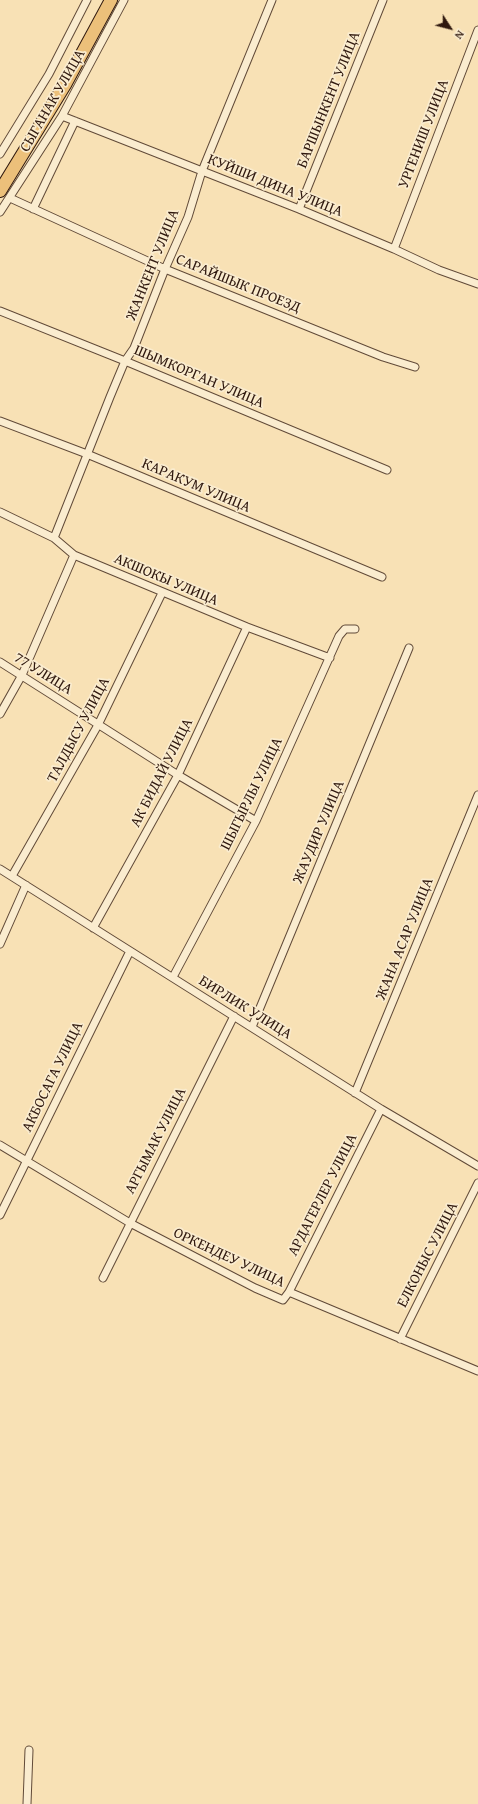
<!DOCTYPE html>
<html>
<head>
<meta charset="utf-8">
<style>
	body { margin:0 }
	#map { position:relative; width:478px; height:1804px; overflow:hidden; background:#f8e1b5; font-family:"Gentium Book Plus",serif }
	canvas { display:block }
	.north { position:absolute; left:430px; top:8px; width:40px; height:40px; -webkit-text-stroke:3px #faeccf; paint-order:stroke; rotate:126deg; font-size:11px; font-weight:700; line-height:16px; text-align:center; color:#2f180e }
	.north::after { content:''; display:block; margin:auto; width:14px; height:18px; background:#2f180e; clip-path:polygon(50% 0,100% 100%,50% 72%,0 100%) }
</style>
</head>
<body>
<div id="map">
<canvas width="478" height="1804"></canvas>
<div class="north">N</div>
</div>
<script>
const ctx = document.querySelector('canvas').getContext('2d');
ctx.lineJoin = 'round';
const shape = rows => new Path2D(rows.map(r => 'M' + r).join(''));
function trace(path, color, width, dash) { ctx.strokeStyle = color; ctx.lineWidth = width; ctx.lineCap = dash ? 'butt' : 'round'; ctx.setLineDash(dash || []); ctx.stroke(path); }
function write(font, color, halo, rows, align = 'center') {
  ctx.font = font + ' "Gentium Book Plus",serif'; ctx.lineWidth = 3.5; ctx.setLineDash([]); ctx.textBaseline = 'middle'; ctx.strokeStyle = halo; ctx.fillStyle = color; for (const [text, x, y, turn = 0] of rows) {
    ctx.save(); ctx.translate(x, y); ctx.rotate((+turn || 0) * Math.PI / 180); ctx.textAlign = isNaN(turn) ? turn : align; if (halo) ctx.strokeText(text, 0, 0); ctx.fillText(text, 0, 0); ctx.restore();
  }
}
const minor = shape([
	[62,116,299,209,394,249,439,270,478,284],
	[0,154,49,74,87,0],
	[10,198,165,269,383,357,415,367],
	[33,209,75,121],
	[299,209,383,0],
	[0,212,62,116,124,0],
	[394,249,478,30],
	[0,311,125,361,387,470],
	[0,421,87,454,382,577],
	[0,512,54,538,74,555,247,627,330,658],
	[54,538,110,397,125,361,134,348,165,269,188,217,202,171,272,0],
	[0,662,178,775,256,821],
	[0,714,22,675,74,555],
	[0,869,381,1109,478,1166],
	[12,876,98,725,162,593],
	[93,928,178,775,247,627],
	[0,944,26,885],
	[173,977,256,821,339,636,345,629,355,629],
	[252,1027,409,648],
	[355,1093,478,795],
	[0,1145,130,1223,255,1288,283,1300,289,1292,478,1371],
	[0,1215,130,951],
	[103,1278,234,1016],
	[289,1292,381,1109],
	[400,1339,478,1183],
	[27,1804,29,1750]
]);
const trunk = shape([
	[0,191,66,83,111,0]
]);
const streetNames = [
	["БАРШЫНКЕНТ УЛИЦА",329,100,-68],
	["СЫГАНАК УЛИЦА",53,101,-60],
	["УРГЕНИШ УЛИЦА",424,134,-69],
	["КУЙШИ ДИНА УЛИЦА",275,186,22],
	["ЖАНКЕНТ УЛИЦА",153,265,-68],
	["САРАЙШЫК ПРОЕЗД",238,284,22],
	["ШЫМКОРГАН УЛИЦА",199,377,23],
	["КАРАКУМ УЛИЦА",196,486,23],
	["АКШОКЫ УЛИЦА",166,580,23],
	["77 УЛИЦА",43,674,32],
	["ТАЛДЫСУ УЛИЦА",79,730,-62],
	["АК БИДАЙ УЛИЦА",162,773,-63],
	["ШЫГЫРЛЫ УЛИЦА",252,794,-64],
	["ЖАУДИР УЛИЦА",319,832,-67],
	["ЖАНА АСАР УЛИЦА",405,939,-68],
	["БИРЛИК УЛИЦА",245,1008,32],
	["АКБОСАГА УЛИЦА",53,1077,-64],
	["АРГЫМАК УЛИЦА",156,1141,-63],
	["АРДАГЕРЛЕР УЛИЦА",323,1195,-63],
	["ЕЛКОНЫС УЛИЦА",428,1255,-63],
	["ОРКЕНДЕУ УЛИЦА",229,1258,25]
];
trace(minor, '#614a38', 9);
trace(trunk, '#2f180e', 14);
trace(minor, '#faeccf', 7);
trace(trunk, '#ecc07a', 12);
write('15px', '#2f180e', '#faeccf', streetNames);
</script>
</body>
</html>
